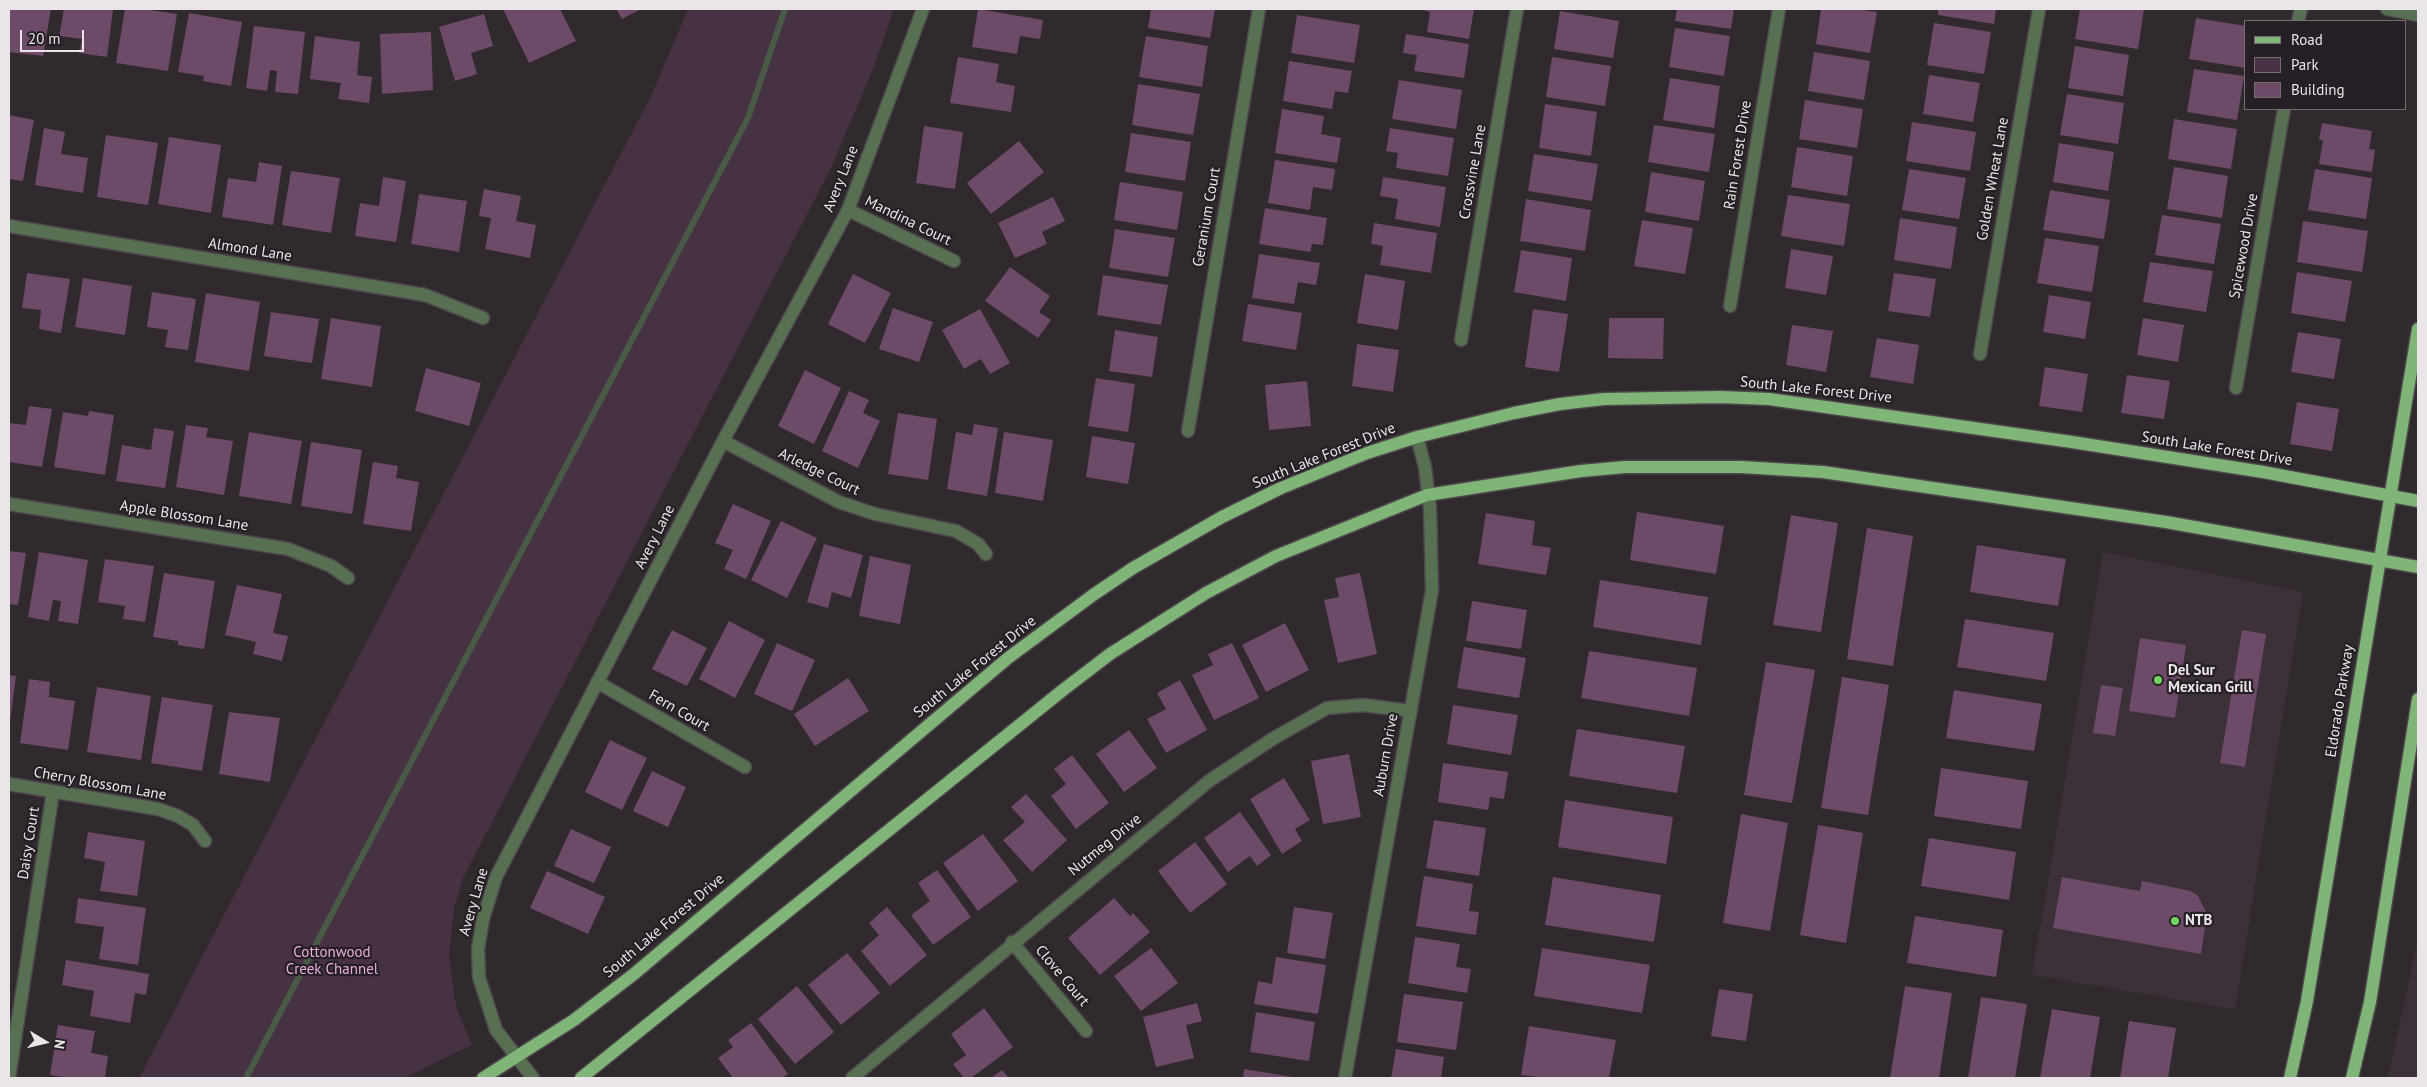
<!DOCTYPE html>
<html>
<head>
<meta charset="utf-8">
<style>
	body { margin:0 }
	#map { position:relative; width:2427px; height:1087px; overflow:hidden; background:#30292e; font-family:"PT Sans",sans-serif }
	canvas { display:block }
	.frame { position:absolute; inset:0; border:10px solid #e9e5e8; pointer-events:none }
	.legend { position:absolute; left:2244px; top:20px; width:162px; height:90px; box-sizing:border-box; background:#261f25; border:1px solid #746e73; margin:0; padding:6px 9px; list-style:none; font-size:15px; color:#e9e5e8 }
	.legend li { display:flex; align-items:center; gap:10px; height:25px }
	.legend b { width:25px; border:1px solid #746e73 }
	.north { position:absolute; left:20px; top:1017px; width:50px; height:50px; -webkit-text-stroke:4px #261f25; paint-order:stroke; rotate:99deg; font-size:14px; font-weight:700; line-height:20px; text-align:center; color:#e9e5e8 }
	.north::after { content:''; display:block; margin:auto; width:18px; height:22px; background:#e9e5e8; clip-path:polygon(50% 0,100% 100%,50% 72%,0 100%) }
	.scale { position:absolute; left:20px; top:30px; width:64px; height:22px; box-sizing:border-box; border:2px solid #e9e5e8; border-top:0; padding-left:6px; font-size:15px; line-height:18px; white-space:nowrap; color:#e9e5e8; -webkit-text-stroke:4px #261f25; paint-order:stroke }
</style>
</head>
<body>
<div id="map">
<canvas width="2427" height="1087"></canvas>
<div class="frame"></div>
<ul class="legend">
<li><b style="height:6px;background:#7fb576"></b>Road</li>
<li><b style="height:14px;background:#463242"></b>Park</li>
<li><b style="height:14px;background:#6d4a67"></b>Building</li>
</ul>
<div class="north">N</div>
<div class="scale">20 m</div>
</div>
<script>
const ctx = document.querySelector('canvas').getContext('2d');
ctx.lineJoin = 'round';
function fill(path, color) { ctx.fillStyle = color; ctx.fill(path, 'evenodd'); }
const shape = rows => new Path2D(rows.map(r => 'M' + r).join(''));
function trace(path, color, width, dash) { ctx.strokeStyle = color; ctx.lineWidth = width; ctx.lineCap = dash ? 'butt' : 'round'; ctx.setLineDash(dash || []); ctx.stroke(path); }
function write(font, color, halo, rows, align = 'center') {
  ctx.font = font + ' "PT Sans",sans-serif'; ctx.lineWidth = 4.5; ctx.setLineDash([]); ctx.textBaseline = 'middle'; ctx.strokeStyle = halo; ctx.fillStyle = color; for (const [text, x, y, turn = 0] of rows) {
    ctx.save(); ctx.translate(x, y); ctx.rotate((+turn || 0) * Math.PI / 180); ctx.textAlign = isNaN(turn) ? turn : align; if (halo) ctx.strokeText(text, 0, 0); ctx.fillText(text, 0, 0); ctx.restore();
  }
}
const built = shape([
	[2103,552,2303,592,2235,1009,2032,975],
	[2418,938,2418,1078,2388,1078]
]);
const green = shape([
	[688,9,894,9,874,67,830,170,463,878,454,909,449,956,454,994,458,1012,472,1045,404,1078,139,1078,651,96]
]);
const stream = shape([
	[246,1078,748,118,785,9]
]);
const building = shape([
	[9,9,51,9,43,56,9,52],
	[64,9,113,10,107,57,79,53,82,39,59,36],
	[125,9,142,9,177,14,168,71,116,63],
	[503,9,560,9,576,41,529,63],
	[616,9,641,9,622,19],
	[978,9,1043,20,1040,39,1020,36,1017,54,972,47],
	[1151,9,1215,9,1210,38,1148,28],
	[1419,9,1474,9,1469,39,1427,32,1430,12],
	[1677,9,1734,9,1731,29,1675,21],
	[1821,9,1855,9,1877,12,1870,53,1816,44],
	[1938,9,1996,9,1994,24,1938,15],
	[2080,9,2144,9,2138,49,2075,39],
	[1560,11,1619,21,1613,58,1554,49],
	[189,13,242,22,231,86,203,81,204,76,178,72],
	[484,14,493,46,471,53,477,74,455,81,439,27],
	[1297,15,1360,25,1354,63,1291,53],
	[2196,18,2246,26,2246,68,2189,59],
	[1934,23,1991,32,1984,74,1927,65],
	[254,26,305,32,298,94,275,92,277,71,270,70,267,91,246,88],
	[1675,28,1730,36,1724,76,1669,67],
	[431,32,433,90,382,94,380,34],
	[1406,34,1469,44,1464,78,1414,71,1417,55,1403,53],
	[315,36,360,42,357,75,372,77,369,103,338,99,341,83,310,79],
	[1146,36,1208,46,1202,87,1139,77],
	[2075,46,2129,55,2123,96,2068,88],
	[1814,52,1870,61,1864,100,1808,91],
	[958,57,999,64,996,82,1015,86,1011,112,950,103],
	[1552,57,1611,66,1605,106,1546,97],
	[1289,61,1352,71,1348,93,1335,91,1332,109,1283,101],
	[2194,69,2244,76,2237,120,2187,112],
	[1929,75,1980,83,1973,122,1923,114],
	[1670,78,1720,86,1714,128,1663,120],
	[1399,80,1462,90,1456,129,1392,119],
	[1138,84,1200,94,1193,135,1132,125],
	[2067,94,2124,103,2118,144,2060,135],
	[1805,100,1863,109,1857,148,1799,139],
	[1545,104,1597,112,1591,156,1539,148],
	[1282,109,1324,116,1321,134,1341,138,1337,163,1275,153],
	[9,115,34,120,23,181,9,179],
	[2174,119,2237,129,2231,169,2168,159],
	[1912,122,1976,132,1970,171,1906,161],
	[2322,123,2372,131,2369,149,2375,150,2372,172,2319,164,2323,140,2319,140],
	[1654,125,1715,134,1709,172,1648,162],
	[924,126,963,132,955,189,916,183],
	[44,128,65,132,61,154,88,158,83,193,35,185],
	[1390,128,1454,138,1448,176,1396,168,1398,153,1386,151],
	[1131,133,1191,142,1185,181,1125,172],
	[106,135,158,143,148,205,97,197],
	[169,137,221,145,211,213,158,204],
	[1019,141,1044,172,991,214,967,183],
	[2059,143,2114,152,2108,191,2053,182],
	[1797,147,1853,156,1847,196,1791,187],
	[1534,154,1598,164,1592,201,1528,191],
	[1275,160,1335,169,1332,190,1313,187,1310,210,1268,203],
	[259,162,282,166,273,225,222,217,228,178,256,182],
	[2174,167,2228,176,2222,218,2167,209],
	[1909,169,1966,178,1959,219,1902,210],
	[2315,169,2372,178,2366,219,2308,210],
	[291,171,340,178,331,233,282,225],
	[1651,172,1705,181,1699,221,1645,212],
	[383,177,406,181,396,242,355,236,360,203,379,206],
	[1383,177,1446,187,1440,227,1395,219,1398,199,1380,196],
	[1120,182,1183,192,1177,230,1114,220],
	[484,189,521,196,516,221,536,225,530,258,485,249,491,218,479,216],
	[2050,190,2110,200,2104,239,2043,230],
	[419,194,467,201,459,252,411,244],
	[1788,195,1850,204,1844,246,1781,236],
	[1053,197,1065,221,1042,232,1047,244,1015,258,998,223],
	[1526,199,1591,210,1585,251,1520,241],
	[1265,208,1327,218,1323,245,1312,244,1310,252,1259,244],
	[2162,215,2221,224,2214,264,2155,255],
	[1900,218,1957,227,1951,269,1894,260],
	[1642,220,1693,228,1685,274,1634,266],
	[2303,221,2368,231,2362,272,2297,262],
	[1374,223,1437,233,1431,273,1380,265,1383,246,1371,244],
	[1115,229,1175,238,1168,277,1109,268],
	[2045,238,2099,246,2092,292,2037,283],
	[1791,249,1833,256,1826,295,1785,288],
	[1521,250,1572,258,1566,301,1514,292],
	[1259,254,1320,263,1316,285,1298,282,1294,304,1252,298],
	[2150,262,2213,271,2206,312,2143,302],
	[1010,267,1050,296,1039,312,1051,320,1038,338,985,301],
	[2297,272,2352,281,2345,322,2291,313],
	[27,273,70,279,61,333,39,329,41,310,22,308],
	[1894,273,1936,279,1930,317,1888,311],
	[853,274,891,293,865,343,828,324],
	[1365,274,1405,281,1398,330,1357,323],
	[1103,275,1168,285,1161,325,1097,315],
	[83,278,132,286,125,335,75,327],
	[152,292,196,299,188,350,165,347,168,330,147,327],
	[206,293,260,302,249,371,195,362],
	[2049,295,2091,302,2085,339,2043,332],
	[1248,304,1302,313,1296,350,1242,341],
	[893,308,933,322,919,362,879,349],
	[980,309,1010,363,990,374,981,359,964,369,942,330],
	[1533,309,1568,314,1559,372,1525,367],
	[271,312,319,319,312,363,264,356],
	[331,318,381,326,372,387,321,379],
	[1609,318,1664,318,1663,359,1608,358],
	[2143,318,2184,325,2178,362,2137,355],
	[1792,325,1833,331,1826,372,1786,365],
	[1115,330,1158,337,1152,377,1109,371],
	[2298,332,2341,339,2334,379,2291,372],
	[1877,338,1919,345,1913,384,1870,377],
	[1357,344,1399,350,1393,392,1352,386],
	[2045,367,2088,374,2082,412,2039,406],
	[426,368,481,383,469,426,415,411],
	[805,370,841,388,814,444,778,426],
	[2127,375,2170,381,2164,419,2121,413],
	[1096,378,1135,384,1128,432,1088,426],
	[1307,381,1311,426,1269,430,1265,385],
	[849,391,869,400,863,413,880,421,858,468,822,451],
	[2297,402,2339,409,2332,451,2290,444],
	[29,406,52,409,42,467,9,462,9,423,26,425],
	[89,411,114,415,105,475,54,467,63,412,88,416],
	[898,413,937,419,928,480,888,474],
	[974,424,998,428,987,496,947,489,956,432,972,435],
	[186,425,208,428,206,437,233,441,224,495,176,487],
	[154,428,174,431,165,488,116,481,122,445,151,450],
	[249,432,302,441,291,504,239,496],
	[1004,432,1053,440,1043,501,995,493],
	[1092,436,1135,443,1128,484,1086,477],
	[311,442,362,450,352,514,301,506],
	[373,462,398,466,396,478,419,482,411,531,363,524],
	[733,504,771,521,746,579,724,569,733,550,715,543],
	[1637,512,1724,526,1716,574,1630,560],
	[1486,513,1535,521,1532,545,1551,548,1546,575,1478,564],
	[1791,515,1838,523,1821,632,1773,625],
	[781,521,817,538,787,598,751,580],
	[1867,528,1913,536,1893,666,1847,659],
	[824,544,863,555,851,598,832,592,828,608,807,602],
	[1977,545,2066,559,2058,606,1970,592],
	[9,551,26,553,18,605,9,604],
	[39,552,88,560,78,624,58,621,61,601,53,600,49,621,28,617],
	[870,556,911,565,900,624,859,616],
	[105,559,154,566,145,622,123,619,125,606,98,602],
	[164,573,215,581,204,649,178,645,178,641,153,637],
	[1360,573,1377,654,1338,663,1324,600,1339,597,1335,578],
	[1600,580,1708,597,1701,645,1593,627],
	[237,585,282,594,273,633,288,636,282,661,253,654,256,642,225,635],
	[1472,601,1527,610,1521,649,1466,641],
	[1965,619,2054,633,2046,681,1957,667],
	[729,621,765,640,735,698,699,679],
	[1285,623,1309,670,1266,692,1242,645],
	[672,630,707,648,687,686,652,669],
	[2242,630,2266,634,2245,767,2220,763],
	[2140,638,2186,645,2175,718,2129,711],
	[777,643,815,660,792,711,754,694],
	[1232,643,1259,698,1214,720,1192,675,1213,665,1208,654],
	[1464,647,1526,658,1519,698,1457,688],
	[1589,651,1697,668,1689,716,1581,698],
	[1766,662,1815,670,1792,803,1744,795],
	[9,675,16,676,10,721,9,720],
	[1842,677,1889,685,1868,815,1821,808],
	[848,678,869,711,815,746,794,714],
	[29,679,50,682,49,697,75,701,68,750,20,743],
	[1180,680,1207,730,1166,753,1147,719,1166,709,1157,693],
	[2101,685,2123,688,2115,736,2093,733],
	[97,687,151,696,141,760,87,752],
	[1954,690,2042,704,2034,751,1946,738],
	[162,697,213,705,202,771,151,763],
	[1453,705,1518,715,1511,755,1447,744],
	[229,712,280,718,270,782,219,774],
	[1577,729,1685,746,1677,793,1569,776],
	[1129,730,1157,768,1124,792,1096,754],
	[610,740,647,758,622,810,585,792],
	[1349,754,1361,817,1323,824,1311,761],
	[1072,755,1109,803,1076,829,1051,796,1066,784,1054,769],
	[1443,763,1508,772,1504,799,1490,797,1488,810,1438,802],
	[1941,768,2028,781,2021,829,1934,816],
	[652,771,686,787,668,827,633,811],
	[1284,778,1310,820,1295,829,1302,841,1282,854,1250,799],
	[1026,794,1067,840,1032,872,1003,840,1025,822,1011,807],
	[1565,800,1673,817,1666,864,1558,847],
	[1240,812,1271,855,1257,866,1250,856,1228,872,1204,838],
	[1741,814,1788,823,1770,931,1723,923],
	[1434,820,1486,828,1479,876,1426,868],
	[1818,825,1863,833,1846,943,1800,935],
	[571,829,611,847,594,883,554,866],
	[88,832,145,841,137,896,100,891,105,862,84,858],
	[983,834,1018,881,978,911,943,863],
	[1929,838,2016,852,2009,900,1921,886],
	[1195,842,1227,884,1190,913,1158,871],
	[937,870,971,917,933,945,911,915,930,901,918,883],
	[547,871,605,897,588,934,530,908],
	[1424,876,1473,884,1469,911,1479,912,1476,935,1416,926],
	[1553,877,1661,895,1654,942,1545,925],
	[2062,877,2140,891,2142,881,2191,891,2198,896,2207,914,2201,954,2053,928],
	[78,898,146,908,138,965,99,959,104,927,75,923],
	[1114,898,1130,916,1133,913,1150,932,1100,975,1068,938],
	[887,907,927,955,890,986,861,951,879,935,869,923],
	[1294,907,1333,913,1325,959,1287,953],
	[1915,916,2003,930,1996,977,1907,963],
	[1415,937,1460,944,1456,967,1471,969,1467,993,1408,983],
	[1151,948,1178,983,1141,1011,1114,976],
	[1542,948,1650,965,1642,1013,1534,996],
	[847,953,880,993,841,1025,808,985],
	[1276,957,1326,965,1318,1014,1254,1004,1258,981,1272,984],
	[66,960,149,974,146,995,135,993,130,1023,90,1016,94,991,62,985],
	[797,986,834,1032,795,1064,758,1019],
	[1905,986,1952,993,1939,1078,1890,1078],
	[1719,989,1753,994,1746,1041,1711,1036],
	[1404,994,1463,1002,1456,1050,1397,1042],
	[1981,997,2027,1004,2015,1078,1968,1078],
	[1197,1003,1202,1021,1186,1025,1194,1058,1156,1067,1143,1017],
	[984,1008,1013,1047,971,1078,964,1078,953,1064,966,1055,951,1034],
	[2052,1009,2100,1017,2090,1078,2040,1078],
	[1256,1012,1315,1022,1309,1061,1250,1052],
	[2129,1021,2176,1028,2168,1078,2120,1078],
	[751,1023,788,1074,782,1078,733,1078,718,1058,733,1047,728,1040],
	[58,1025,95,1031,91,1053,108,1056,105,1078,69,1078,50,1075],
	[1529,1026,1616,1040,1609,1078,1544,1078,1521,1075],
	[1396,1049,1444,1057,1441,1078,1391,1078],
	[1244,1069,1293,1077,1293,1078,1243,1078],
	[1002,1070,1009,1078,991,1078]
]);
const minor = shape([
	[2387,9,2418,15],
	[2298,21,2301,9],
	[848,210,954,261],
	[9,226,425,295,483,318],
	[1730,306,1779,9],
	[1461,340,1517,9],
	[1980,354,2039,9],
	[2236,388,2284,109],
	[1188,431,1259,9],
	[723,441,839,502,875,514,956,531,978,544,986,554],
	[9,504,288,549,331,566,348,578],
	[597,682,745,767],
	[9,784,158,809,178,816,193,825,205,841],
	[1012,942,1086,1031],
	[9,1078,53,792],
	[533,1078,496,1030,479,977,478,949,483,919,496,877,723,441,848,210,923,9],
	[852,1078,1209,781,1274,738,1327,708,1363,705,1411,711],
	[1345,1078,1432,591,1430,508,1425,467,1417,437]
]);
const major = shape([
	[483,1078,574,1020,634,974,1008,658,1093,595,1133,568,1222,517,1281,488,1367,453,1417,437,1514,413,1560,404,1604,399,1720,397,1769,399,2072,442,2263,472,2418,501],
	[581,1078,1063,690,1110,654,1206,593,1276,556,1427,495,1581,471,1625,467,1741,467,1823,472,2166,522,2418,567],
	[2290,1078,2307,1001,2418,329],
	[2352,1078,2370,1002,2418,699]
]);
const markers = [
	[2158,680,5,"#6fd35f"],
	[2175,921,5,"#6fd35f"]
];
const streetNames = [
	["Rain Forest Drive",1738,155,-81],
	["Crossvine Lane",1473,172,-80],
	["Avery Lane",841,179,-68],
	["Golden Wheat Lane",1993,179,-80],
	["Geranium Court",1207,217,-80],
	["Mandina Court",908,221,26],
	["Spicewood Drive",2244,246,-80],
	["Almond Lane",250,250,9],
	["South Lake Forest Drive",1816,390,6],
	["South Lake Forest Drive",2217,449,9],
	["South Lake Forest Drive",1324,456,-22],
	["Arledge Court",819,472,26],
	["Apple Blossom Lane",184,516,9],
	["Avery Lane",655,537,-63],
	["South Lake Forest Drive",975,667,-39],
	["Eldorado Parkway",2340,701,-81],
	["Fern Court",679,711,30],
	["Auburn Drive",1386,755,-80],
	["Cherry Blossom Lane",100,784,10],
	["Daisy Court",29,843,-81],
	["Nutmeg Drive",1105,845,-39],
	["Avery Lane",474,902,-74],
	["South Lake Forest Drive",664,926,-40],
	["Clove Court",1062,976,50]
];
const poiNames = [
	["Del Sur",2168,671],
	["Mexican Grill",2168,688],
	["NTB",2185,921]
];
const parkNames = [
	["Cottonwood",332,953],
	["Creek Channel",332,970]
];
fill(built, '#3c3039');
fill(green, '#463242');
trace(stream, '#495a47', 6);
fill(building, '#6d4a67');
trace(minor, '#4e474c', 15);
trace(major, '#4e474c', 15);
trace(minor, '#577052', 12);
trace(major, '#7fb576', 12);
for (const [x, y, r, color] of markers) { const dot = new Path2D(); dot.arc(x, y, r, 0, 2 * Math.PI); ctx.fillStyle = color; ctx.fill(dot); trace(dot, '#261f25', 2); }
write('15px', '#e9e5e8', '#261f25', streetNames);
write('bold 15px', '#e9e5e8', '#261f25', poiNames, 'left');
write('15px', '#e9adde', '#261f25', parkNames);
</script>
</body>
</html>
